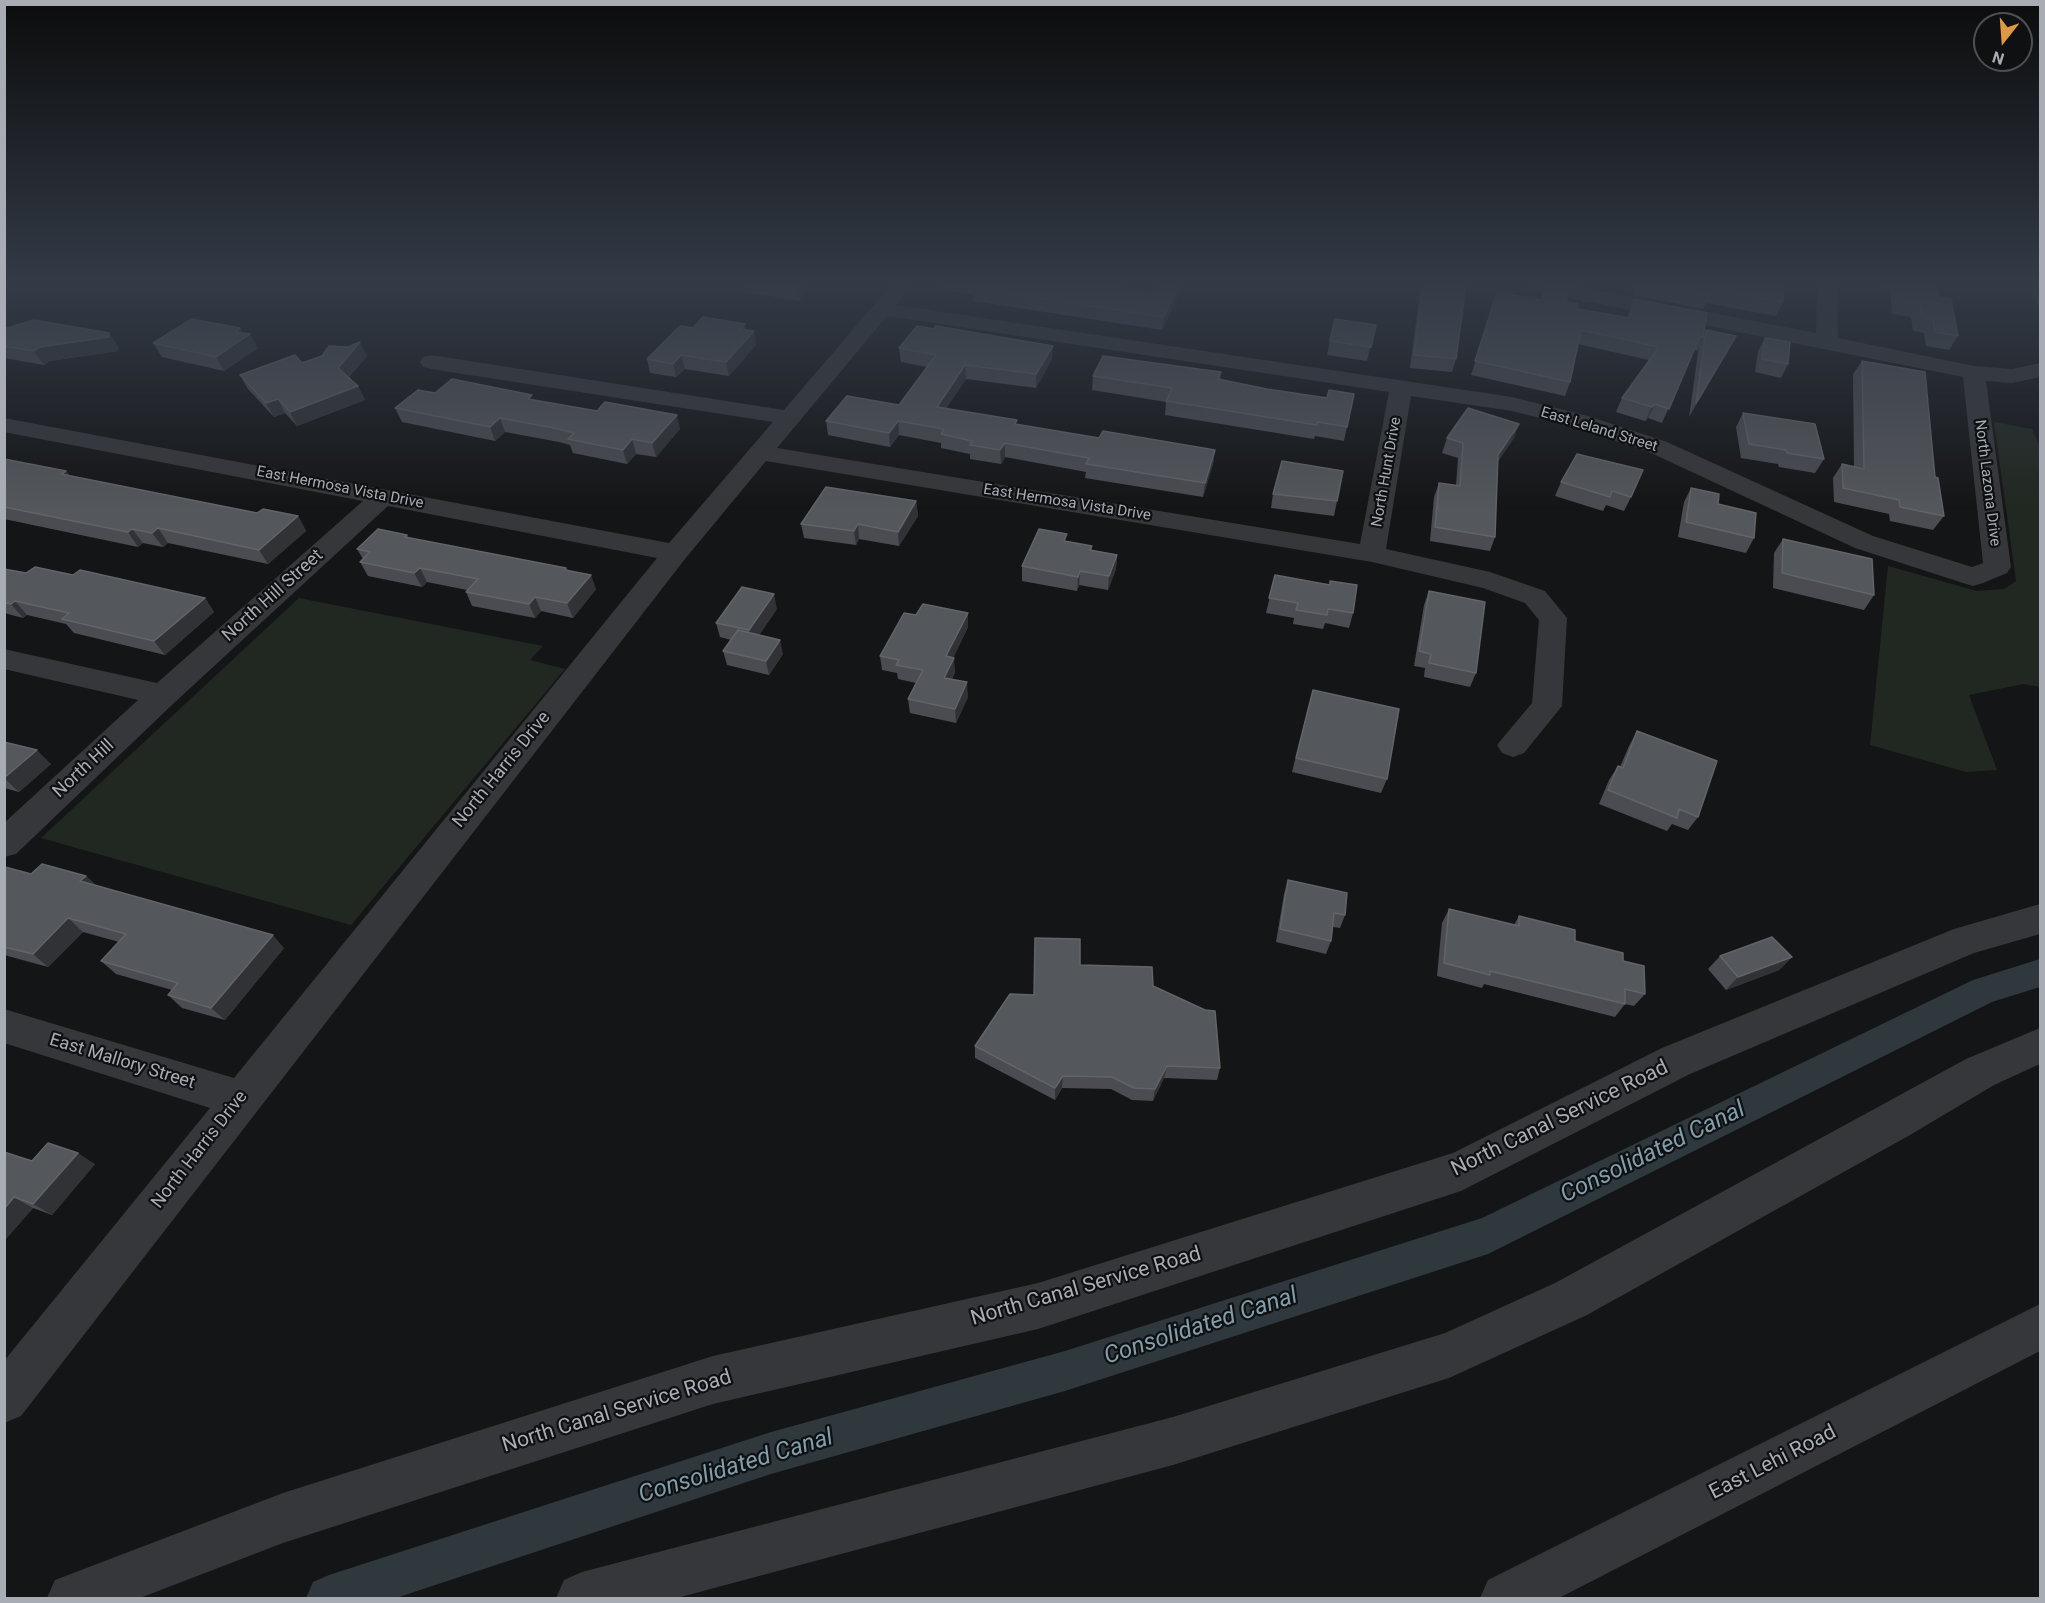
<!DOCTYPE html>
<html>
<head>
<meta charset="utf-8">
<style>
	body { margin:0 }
	#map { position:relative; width:2045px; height:1603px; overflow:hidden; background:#141516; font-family:Roboto,sans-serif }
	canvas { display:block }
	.frame { position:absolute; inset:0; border:6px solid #a8adb5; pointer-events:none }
	.north { position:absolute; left:1973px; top:12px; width:60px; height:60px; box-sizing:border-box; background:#0f1011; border:2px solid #4c4f53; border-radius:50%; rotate:197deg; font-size:16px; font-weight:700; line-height:24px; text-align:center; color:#a8adb5 }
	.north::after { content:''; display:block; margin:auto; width:21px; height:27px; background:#de9844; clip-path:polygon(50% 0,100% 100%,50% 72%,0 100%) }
</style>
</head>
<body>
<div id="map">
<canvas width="2045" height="1603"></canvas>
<div class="frame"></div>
<div class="north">N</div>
</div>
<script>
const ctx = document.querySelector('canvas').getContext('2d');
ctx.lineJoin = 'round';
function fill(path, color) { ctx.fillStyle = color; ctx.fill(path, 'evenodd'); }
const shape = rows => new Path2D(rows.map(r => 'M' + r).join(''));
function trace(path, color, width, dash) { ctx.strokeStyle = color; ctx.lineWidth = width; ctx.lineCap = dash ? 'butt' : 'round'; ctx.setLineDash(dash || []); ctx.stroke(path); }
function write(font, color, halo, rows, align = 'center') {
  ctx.font = font + ' Roboto,sans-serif'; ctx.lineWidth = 4.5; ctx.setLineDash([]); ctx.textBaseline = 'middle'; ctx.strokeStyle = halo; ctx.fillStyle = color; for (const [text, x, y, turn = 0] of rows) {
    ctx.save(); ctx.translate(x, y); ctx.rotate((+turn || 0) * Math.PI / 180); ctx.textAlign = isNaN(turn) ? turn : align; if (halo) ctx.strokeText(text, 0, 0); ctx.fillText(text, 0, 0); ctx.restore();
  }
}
const green = shape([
	[1994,422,2032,429,2040,447,2040,687,2023,684,1969,695,1997,770,1966,772,1870,745,1888,566,1977,591,2004,589,2016,581],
	[299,598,543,646,530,660,565,669,351,925,41,838]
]);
const canal = shape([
	[2040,959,2040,987,1992,1002,1488,1254,1065,1391,771,1474,396,1598,306,1598,313,1582,329,1575,771,1432,1065,1351,1482,1218,1973,980,2040,959]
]);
const minor = shape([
	[891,285,912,285,896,305,1512,397,1588,416,1667,442,1873,536,1972,567,1983,563,1963,377,1535,291,1525,285,1568,285,1816,333,1817,285,1837,285,1838,338,1974,366,2012,369,2040,363,2040,377,2012,383,1986,381,2011,567,2007,573,1983,583,1973,586,1963,583,1855,548,1649,452,1572,426,1512,411,1411,396,1386,549,1490,572,1545,591,1567,618,1562,706,1524,753,1513,757,1502,753,1497,745,1532,703,1539,620,1525,603,1483,588,1372,562,766,461,685,559,21,1416,4,1423,4,1361,210,1108,4,1043,4,1009,234,1078,657,558,388,506,174,703,16,854,4,857,4,823,138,700,4,669,4,649,157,683,363,501,4,432,4,418,669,543,773,422,431,369,423,367,420,362,423,357,431,355,784,410,891,285],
	[887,316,1389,392,1360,544,777,448,887,316],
	[2040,904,2040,934,1974,953,1690,1074,1461,1191,1038,1329,713,1404,283,1543,140,1598,47,1598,55,1580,283,1493,713,1356,1038,1283,1453,1153,1662,1048,1954,929,2040,904],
	[2040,1028,2040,1064,1994,1085,1910,1135,1587,1315,1449,1378,1173,1465,677,1598,556,1598,564,1580,582,1572,1173,1417,1445,1333,1555,1283,1966,1059,2040,1028],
	[2040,1304,2040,1351,1559,1598,1480,1598,1488,1580,2040,1304]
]);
const wall = shape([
	[743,285,813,285,799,301,744,292],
	[940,285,1105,285,1152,292,1184,285,1162,330,973,301,972,294,940,290],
	[1421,285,1466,285,1456,359,1452,372,1410,368],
	[1630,285,1783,285,1783,302,1776,316,1706,303,1703,309,1633,295,1634,288,1629,287],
	[1880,285,1937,285,1939,297,1958,336,1949,350,1926,346,1924,333,1913,331,1911,317,1892,314,1890,288,1880,287],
	[2031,285,2040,285,2040,307,2029,288],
	[1497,292,1540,300,1566,302,1577,309,1627,318,1634,299,1704,335,1706,330,1736,336,1729,349,1689,417,1699,346,1697,351,1694,350,1662,423,1648,418,1645,421,1616,412,1622,398,1649,360,1578,344,1570,382,1565,396,1471,375],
	[745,324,746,330,754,331,756,345,729,376,685,369,676,377,650,373,647,359,693,328],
	[1376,325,1367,361,1327,355,1330,341],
	[4,329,118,346,118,351,50,361,44,365,4,358],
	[243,333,258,348,224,371,162,357,153,343],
	[1765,338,1788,364,1781,378,1755,372,1758,351],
	[899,348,1052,359,1036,388,966,379,946,408,1017,424,1099,438,1215,450,1213,464,1203,497,1085,478,1086,472,1005,457,1001,464,970,459,970,454,941,448,941,443,899,435,890,447,828,435,826,421,899,405,927,367,901,362],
	[367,356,349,377,358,386,365,400,297,426,285,413,274,417,248,389,240,375,302,363],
	[1862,361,1935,477,1944,516,1933,530,1890,521,1889,514,1834,502,1833,478,1842,464,1854,467,1853,374],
	[1221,372,1220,380,1347,427,1344,441,1315,436,1314,439,1165,415,1166,402,1092,390,1093,376],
	[435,393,534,400,680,429,656,457,636,454,627,464,573,453,570,445,559,442,505,432,495,441,402,422,395,408],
	[1743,413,1824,459,1815,473,1779,467,1778,464,1741,458,1736,427],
	[1447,438,1514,438,1498,461,1495,537,1490,551,1430,541,1434,497,1439,483,1456,485,1458,458,1442,453],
	[1577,454,1631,497,1624,511,1606,505,1603,511,1555,496,1561,482],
	[4,459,66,471,70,476,257,513,298,516,306,531,268,564,168,543,163,547,143,543,138,547,4,519],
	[1691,488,1718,504,1754,538,1746,553,1678,537,1684,502],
	[1273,494,1337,501,1334,516,1271,508],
	[916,501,918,516,899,546,859,539,856,545,804,538,801,524],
	[407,535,409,538,566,568,567,570,596,589,573,618,541,611,535,618,472,606,466,592,467,590,427,582,422,587,368,576,360,562,363,559,357,549],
	[1783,539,1874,595,1864,610,1773,588,1774,553],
	[1067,541,1092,546,1091,550,1117,555,1116,569,1108,590,1079,585,1077,591,1022,581,1022,566],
	[4,569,26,573,73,575,205,598,214,612,165,655,74,633,66,624,27,615,23,618,4,613],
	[1275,575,1329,585,1330,581,1353,613,1349,628,1325,623,1323,629,1293,624,1294,618,1266,613],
	[1429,591,1476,673,1470,687,1424,677,1425,668,1414,666,1424,605],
	[777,609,759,635,783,654,769,675,727,665,723,651,731,640,720,637,716,623],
	[968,613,968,627,953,658,955,672,952,679,968,697,956,723,910,713,908,699,916,683,898,679,897,673,882,670,880,656,916,615],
	[1309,704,1387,779,1381,793,1292,772],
	[1637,731,1698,817,1688,830,1672,824,1667,831,1599,804,1609,780,1618,766,1620,767,1629,746],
	[4,742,51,764,19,792,4,788],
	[4,868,31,874,86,876,97,886,284,948,225,1020,182,1008,168,995,172,990,116,974,101,961,119,942,83,932,48,967,4,955],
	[1288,880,1345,915,1340,928,1333,927,1331,941,1326,954,1276,942,1284,894],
	[1449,909,1514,925,1519,916,1623,961,1645,994,1634,1006,1625,1004,1615,1017,1484,984,1482,988,1437,976,1442,923],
	[1720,956,1792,957,1779,970,1726,990,1708,969],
	[1080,965,1153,986,1220,1068,1217,1080,1164,1078,1153,1101,1132,1100,1111,1089,1062,1088,1055,1100,975,1058,975,1046,1034,995],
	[4,1152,32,1161,95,1164,52,1215,33,1208,4,1241]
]);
const shadedWall = shape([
	[799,285,813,285,799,301,797,287],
	[1179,285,1184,285,1162,330,1164,317],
	[745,324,747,337,740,329],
	[240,328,245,338,250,334,258,348,224,371,216,357,236,332],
	[754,331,756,345,729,376,726,362],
	[109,333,118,346,118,351,50,361,44,365,34,351,40,347],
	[1736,336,1729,349,1689,417,1696,403],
	[360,342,367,356,345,381,338,368],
	[1053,346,1052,359,1036,388,1036,374],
	[681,355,685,369,676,377,673,364],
	[965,365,966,379,938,421,937,407],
	[358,386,365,400,297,426,290,412],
	[278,399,285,413,274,417,266,403],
	[1655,404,1648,418,1645,421,1652,407],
	[677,415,680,429,656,457,652,443],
	[500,418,505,432,495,441,490,427],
	[898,421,899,435,890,447,889,433],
	[1519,424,1514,438,1493,469,1498,455],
	[632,439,636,454,627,464,623,450],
	[1005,443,1005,457,1001,464,1000,450],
	[1215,450,1213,464,1203,497,1205,483],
	[66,471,77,485,61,474],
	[916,501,918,516,899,546,898,532],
	[298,516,306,531,268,564,259,550],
	[858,524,859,539,856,545,854,531],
	[158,528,168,543,163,547,152,533],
	[132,529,143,543,138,547,128,532],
	[1117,555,1116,569,1108,590,1109,576],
	[420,568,427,582,422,587,414,573],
	[1080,571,1079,585,1077,591,1078,577],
	[591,575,596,589,573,618,567,603],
	[774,594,777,609,752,645,749,630],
	[535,597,541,611,535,618,529,604],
	[205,598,214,612,165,655,154,641],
	[15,601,27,615,23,618,11,604],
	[968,613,968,627,947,671,946,656],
	[780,640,783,654,769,675,766,661],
	[954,658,955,672,945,692,944,678],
	[967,682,968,697,956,723,955,709],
	[37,750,51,764,19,792,4,778],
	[86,876,100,889,80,881],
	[68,918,83,932,48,967,33,954],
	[273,935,284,948,225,1020,211,1008],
	[1792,957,1779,970,1726,990,1738,977],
	[1167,1066,1164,1078,1153,1101,1155,1089],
	[1063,1076,1062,1088,1055,1100,1055,1088],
	[78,1153,95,1164,52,1215,33,1204],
	[14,1197,33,1208,4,1241,4,1209]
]);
const building = shape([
	[784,285,799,285,797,287,784,285],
	[974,285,1105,285,1152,292,1155,285,1179,285,1164,317,972,288,974,285],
	[1423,285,1466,285,1456,359,1414,355,1423,285],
	[1546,285,1569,286,1566,302,1578,304,1577,309,1630,318,1634,299,1707,313,1703,337,1700,336,1669,409,1655,404,1652,407,1622,398,1659,347,1581,330,1570,382,1475,361,1497,292,1541,300,1546,285],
	[1656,285,1783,285,1783,302,1711,289,1710,296,1656,285],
	[1899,285,1937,285,1939,297,1951,299,1958,336,1935,332,1933,320,1922,318,1920,304,1901,301,1899,285],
	[703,317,745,324,740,329,754,331,726,362,681,355,673,364,647,359,680,326,693,328,703,317],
	[192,319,240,328,236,332,250,334,216,357,153,343,192,319],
	[1335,319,1376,325,1371,347,1330,341,1335,319],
	[34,320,109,333,109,337,40,347,34,351,4,346,4,329,34,320],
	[917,326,934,329,936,326,1053,346,1036,374,965,365,937,407,1017,420,1015,424,1099,438,1103,431,1215,450,1205,483,1086,464,1089,458,1005,443,1000,450,970,445,972,441,941,434,944,429,898,421,889,433,826,421,847,396,899,405,936,355,899,348,917,326],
	[1706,330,1736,336,1696,403,1706,330],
	[1765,338,1790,342,1788,364,1762,359,1765,338],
	[360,342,338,368,358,386,290,412,278,399,266,403,240,375,295,355,302,363,322,356,329,346,348,347,360,342],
	[1103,356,1221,372,1218,379,1267,389,1327,398,1329,390,1354,394,1347,427,1318,422,1317,425,1166,401,1172,388,1093,376,1103,356],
	[1862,361,1925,372,1935,477,1938,478,1944,516,1900,507,1899,500,1843,488,1842,464,1864,469,1862,361],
	[452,379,532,395,528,399,597,411,605,402,677,415,652,443,632,439,623,450,568,439,574,433,554,428,500,418,490,427,395,408,418,390,435,393,452,379],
	[1468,408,1519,424,1498,455,1495,537,1435,527,1439,483,1460,486,1463,443,1447,438,1468,408],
	[1743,413,1815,424,1824,459,1787,453,1786,450,1749,444,1743,413],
	[1577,454,1643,470,1631,497,1612,491,1610,497,1561,482,1577,454],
	[4,459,66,471,61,474,257,513,263,509,298,516,259,550,158,528,152,533,132,529,128,532,4,507,4,459],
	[1282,461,1343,471,1337,501,1273,494,1282,461],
	[826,487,916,501,898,532,858,524,854,531,801,524,826,487],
	[1691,488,1719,494,1718,504,1756,513,1754,538,1686,522,1691,488],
	[378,529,407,535,405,537,566,568,565,570,591,575,567,603,535,597,529,604,466,592,478,579,420,568,414,573,360,562,370,552,357,549,378,529],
	[1039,529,1067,534,1064,541,1092,546,1090,550,1117,555,1109,576,1080,571,1078,577,1022,566,1039,529],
	[1783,539,1872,559,1874,595,1782,573,1783,539],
	[35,567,73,575,80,570,205,598,154,641,62,619,69,613,15,601,11,604,4,602,4,569,26,573,35,567],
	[1275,575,1330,585,1330,581,1357,585,1353,613,1328,609,1327,615,1296,610,1298,603,1269,598,1275,575],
	[742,587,774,594,749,630,716,623,742,587],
	[1429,591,1485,602,1476,673,1429,663,1431,654,1419,651,1429,591],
	[923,604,968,613,946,656,954,658,944,678,967,682,955,709,908,699,923,670,896,665,899,660,880,656,904,613,916,615,923,604],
	[738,630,780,640,766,661,723,651,738,630],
	[1313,690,1399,709,1387,779,1296,758,1313,690],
	[1637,731,1717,761,1698,817,1679,809,1677,818,1608,790,1618,766,1623,768,1637,731],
	[4,742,37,750,4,778,4,742],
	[42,864,86,876,80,881,273,935,211,1008,168,995,178,983,101,961,126,934,68,918,33,954,4,947,4,868,5,867,31,874,42,864],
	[1288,880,1347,893,1345,915,1334,913,1331,941,1280,929,1288,880],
	[1449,909,1519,926,1519,916,1575,930,1575,941,1623,953,1623,961,1644,966,1645,994,1625,989,1625,1004,1490,971,1490,975,1444,963,1449,909],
	[1772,937,1792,957,1738,977,1720,956,1772,937],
	[1035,938,1080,939,1080,965,1152,967,1153,986,1205,1010,1215,1011,1220,1068,1167,1066,1155,1089,1134,1088,1112,1077,1063,1076,1055,1088,975,1046,1010,994,1034,995,1035,938],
	[48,1143,78,1153,33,1204,14,1197,4,1209,4,1152,32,1161,48,1143]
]);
const farStreetnames = [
	["East Leland Street",1599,430,17],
	["North Hunt Drive",1387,472,-80],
	["North Lazona Drive",1987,483,83],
	["East Hermosa Vista Drive",340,488,11],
	["East Hermosa Vista Drive",1067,503,9]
];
const streetNames = [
	["North Hill Street",273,596,-42],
	["North Hill",84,769,-43],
	["North Harris Drive",502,770,-51],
	["East Mallory Street",122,1062,17],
	["North Harris Drive",200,1150,-52]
];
const nearStreetnames = [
	["North Canal Service Road",1560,1119,-26],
	["North Canal Service Road",1086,1287,-16],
	["North Canal Service Road",617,1412,-17],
	["East Lehi Road",1773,1463,-27]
];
const nearWaternames = [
	["Consolidated Canal",1653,1153,-26],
	["Consolidated Canal",1201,1327,-18],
	["Consolidated Canal",736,1467,-17]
];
fill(green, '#212821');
fill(canal, '#2f383d');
fill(minor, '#36373a');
fill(wall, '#4a4c51');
fill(shadedWall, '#303235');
fill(building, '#54575b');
trace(building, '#616469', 1.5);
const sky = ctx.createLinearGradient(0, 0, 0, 510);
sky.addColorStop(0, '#0b0c0c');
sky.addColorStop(0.56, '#343b47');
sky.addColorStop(1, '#343b4700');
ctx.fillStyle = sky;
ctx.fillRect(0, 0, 2045, 510);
write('15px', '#a8adb5', '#0f1011', farStreetnames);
write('18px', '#a8adb5', '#0f1011', streetNames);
write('21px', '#a8adb5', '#0f1011', nearStreetnames);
write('italic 24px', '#829eac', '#0f1011', nearWaternames);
</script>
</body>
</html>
